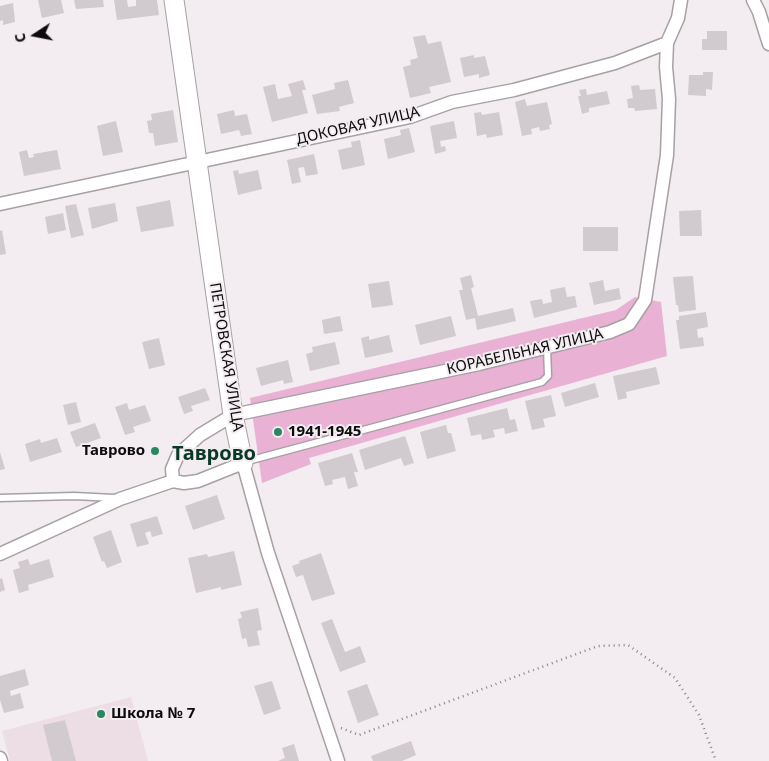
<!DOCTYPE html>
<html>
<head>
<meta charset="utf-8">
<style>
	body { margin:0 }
	#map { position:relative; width:769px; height:761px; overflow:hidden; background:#f3ecf0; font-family:"Noto Sans",sans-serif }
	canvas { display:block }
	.north { position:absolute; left:10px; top:10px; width:50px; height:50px; -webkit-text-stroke:4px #f3ecf0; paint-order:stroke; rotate:259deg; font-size:14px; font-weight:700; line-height:20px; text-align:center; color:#0d0b0c }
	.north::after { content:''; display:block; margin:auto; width:18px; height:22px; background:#0d0b0c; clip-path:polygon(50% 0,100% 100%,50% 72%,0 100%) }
</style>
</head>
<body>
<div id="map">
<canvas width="769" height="761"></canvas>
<div class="north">С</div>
</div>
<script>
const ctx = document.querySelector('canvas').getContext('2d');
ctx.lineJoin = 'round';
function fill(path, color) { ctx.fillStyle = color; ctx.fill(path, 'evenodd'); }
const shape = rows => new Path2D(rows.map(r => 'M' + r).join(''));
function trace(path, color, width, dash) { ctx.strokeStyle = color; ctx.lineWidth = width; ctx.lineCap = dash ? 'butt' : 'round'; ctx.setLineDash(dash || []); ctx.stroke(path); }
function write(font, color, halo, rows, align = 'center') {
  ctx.font = font + ' "Noto Sans",sans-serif'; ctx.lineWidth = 4; ctx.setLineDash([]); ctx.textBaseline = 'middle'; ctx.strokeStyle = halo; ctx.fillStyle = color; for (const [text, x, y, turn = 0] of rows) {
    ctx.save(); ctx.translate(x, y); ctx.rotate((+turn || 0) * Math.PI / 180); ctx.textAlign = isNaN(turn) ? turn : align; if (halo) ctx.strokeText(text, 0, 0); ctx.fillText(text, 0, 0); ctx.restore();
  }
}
const built = shape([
	[131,697,148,761,10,761,2,731]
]);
const green = shape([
	[635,297,661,302,667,356,309,458,311,464,262,483,250,398,616,310]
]);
const building = shape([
	[38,0,61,0,64,13,42,18],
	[74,0,103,0,104,7,76,9],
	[114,0,127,0,128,7,136,6,136,0,157,0,159,15,117,20],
	[13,3,15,22,3,25,3,20,0,21,0,6],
	[707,31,727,31,727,50,702,50,702,39,707,39],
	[425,35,428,44,441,41,451,82,429,87,431,93,410,98,403,67,411,65,410,60,418,58,413,37],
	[474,55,474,58,485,56,490,75,479,78,479,74,464,77,460,58],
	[703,72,713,72,712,90,706,89,706,96,688,95,689,75,703,75],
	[303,80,306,90,302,90,308,113,272,122,263,87,275,84,278,99,292,96,288,84],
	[348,80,354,103,339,107,340,111,317,114,312,95,335,89,334,83],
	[639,85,640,90,655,89,657,109,635,111,634,108,628,108,627,99,633,98,631,86],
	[586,89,587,95,607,91,610,104,589,108,589,112,582,114,578,96,581,96,579,90],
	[525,99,527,106,547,102,552,124,549,125,550,129,540,131,539,127,531,129,532,134,522,136,515,102],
	[173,110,178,142,155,146,153,133,149,133,147,121,152,120,151,114],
	[234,110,235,116,247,114,252,134,241,136,239,130,221,134,217,114],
	[481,112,482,115,499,112,503,135,487,138,486,134,477,136,474,113],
	[116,121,123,152,103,156,97,126],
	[454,121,457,138,440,141,441,147,445,146,446,151,435,154,430,126],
	[409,128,415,152,388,159,384,139,401,135,400,130],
	[360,140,365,165,342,170,338,150,352,147,351,142],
	[27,150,29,158,34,157,33,154,57,150,61,169,24,176,19,152],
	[314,154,318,174,306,176,304,167,298,168,301,182,292,184,287,160],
	[238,170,239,174,258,170,262,189,238,195,233,171],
	[170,200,174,226,141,232,136,207],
	[115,203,118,221,92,229,88,208],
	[76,204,84,235,71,238,65,206],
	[701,210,702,236,680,236,679,211],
	[63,213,66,230,48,234,45,217],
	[583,227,618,227,618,251,583,251],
	[2,230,6,254,0,255,0,231],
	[471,275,474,287,471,288,478,316,513,308,516,321,477,330,475,318,466,320,459,290,463,290,460,278],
	[693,276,696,310,679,312,678,305,676,305,673,277],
	[603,280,605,291,619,288,621,299,594,305,589,283],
	[389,281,393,305,372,308,368,284],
	[565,287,567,297,575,296,577,307,534,318,530,301,542,299,543,304,552,302,550,290],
	[706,312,708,327,697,329,698,338,703,337,704,346,680,349,676,320,679,320,679,316],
	[340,316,343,331,324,334,322,320],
	[451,316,456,336,420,345,415,325],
	[389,335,393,352,365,358,361,338,369,336,369,340],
	[159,338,165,365,149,369,142,342],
	[335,342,340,364,310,371,306,354,313,352,312,347],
	[288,360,293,382,284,384,283,380,261,386,256,368],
	[656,367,660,384,626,392,627,398,618,400,613,376],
	[595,383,599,397,565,407,561,393],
	[205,388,210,400,191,406,193,411,184,414,178,397],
	[551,395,556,416,543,419,545,427,532,430,525,401],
	[76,402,81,422,68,425,63,405],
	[127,403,129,410,145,405,151,421,133,427,135,432,125,435,115,407],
	[507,408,510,420,515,419,518,431,505,434,504,428,493,430,495,437,482,440,481,434,471,436,467,418],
	[95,423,101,438,76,447,70,432],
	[446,425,448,433,451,433,456,451,427,459,420,432],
	[405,436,414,463,404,466,401,458,365,470,359,450],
	[57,438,62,452,30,462,25,444,40,439,41,443],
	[0,452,5,469,0,470],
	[352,453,358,472,354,472,358,486,348,489,345,477,332,480,333,484,325,486,318,463],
	[217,495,225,519,193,530,185,506],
	[157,516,163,534,152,537,150,531,145,533,149,544,137,547,130,524],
	[111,530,122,562,107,568,104,561,102,562,93,537],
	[234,551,242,585,221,590,221,587,196,593,188,558,207,554,208,557],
	[321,553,335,594,312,601,303,575,296,577,292,566,300,563,299,561],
	[28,559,30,565,49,559,54,577,28,585,29,590,19,593,13,570,20,568,18,562],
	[2,578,5,590,0,592,0,579],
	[258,608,262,630,257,631,260,645,248,647,246,638,242,639,238,619,242,618,240,612],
	[332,619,345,652,360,646,366,662,340,672,321,623],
	[25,669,29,685,10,691,11,696,20,693,24,708,4,713,0,700,0,676],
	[272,681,281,709,264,715,254,686],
	[367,684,379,715,358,723,347,691],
	[65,720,76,761,52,761,43,725],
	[411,741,416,755,402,761,373,761,371,756],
	[294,744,299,761,278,761,285,758,282,748]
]);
const path = shape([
	[341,728,359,735,598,646,628,645,675,678,699,715,716,761]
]);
const lane = shape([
	[244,462,542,382,548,376,547,346],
	[0,498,74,496,114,498]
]);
const street = shape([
	[753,0,759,12,769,44],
	[0,204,410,117,452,102,514,90,615,63,667,43,678,18,681,0],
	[173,481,172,469,178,455,200,435,233,415,479,364,610,332,629,324,645,300,667,155,669,99,666,67,667,43],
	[0,554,120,499,173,481,184,483,198,481,243,463,268,553,338,761],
	[0,758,1,761]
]);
const secondary = shape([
	[174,0,233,415,243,463]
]);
const markers = [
	[278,432,5,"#288860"],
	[155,451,5,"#288860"],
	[101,714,5,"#288860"]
];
const streetNames = [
	["ДОКОВАЯ УЛИЦА",358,126,-13],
	["КОРАБЕЛЬНАЯ УЛИЦА",525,352,-13],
	["ПЕТРОВСКАЯ УЛИЦА",226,357,81]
];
const poiNames = [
	["1941-1945",288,432],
	["Таврово",145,451,"right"],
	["Школа № 7",111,714]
];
const districtNames = [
	["Таврово",214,454]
];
fill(built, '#eddee6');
fill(green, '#e9b2d4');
fill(building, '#d1cace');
trace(lane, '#a7a0a4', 9);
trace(street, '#a7a0a4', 15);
trace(secondary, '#a7a0a4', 21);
trace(path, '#878385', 2.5, [1, 4]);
trace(lane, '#fff', 6);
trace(street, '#fff', 12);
trace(secondary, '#fff', 19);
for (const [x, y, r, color] of markers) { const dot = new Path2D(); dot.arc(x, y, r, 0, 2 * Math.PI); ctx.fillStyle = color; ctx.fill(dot); trace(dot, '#f3ecf0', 2); }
write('15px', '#0d0b0c', '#f3ecf0', streetNames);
write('bold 15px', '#0d0b0c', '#f3ecf0', poiNames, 'left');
write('bold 20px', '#093825', '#f3ecf0', districtNames);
</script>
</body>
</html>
